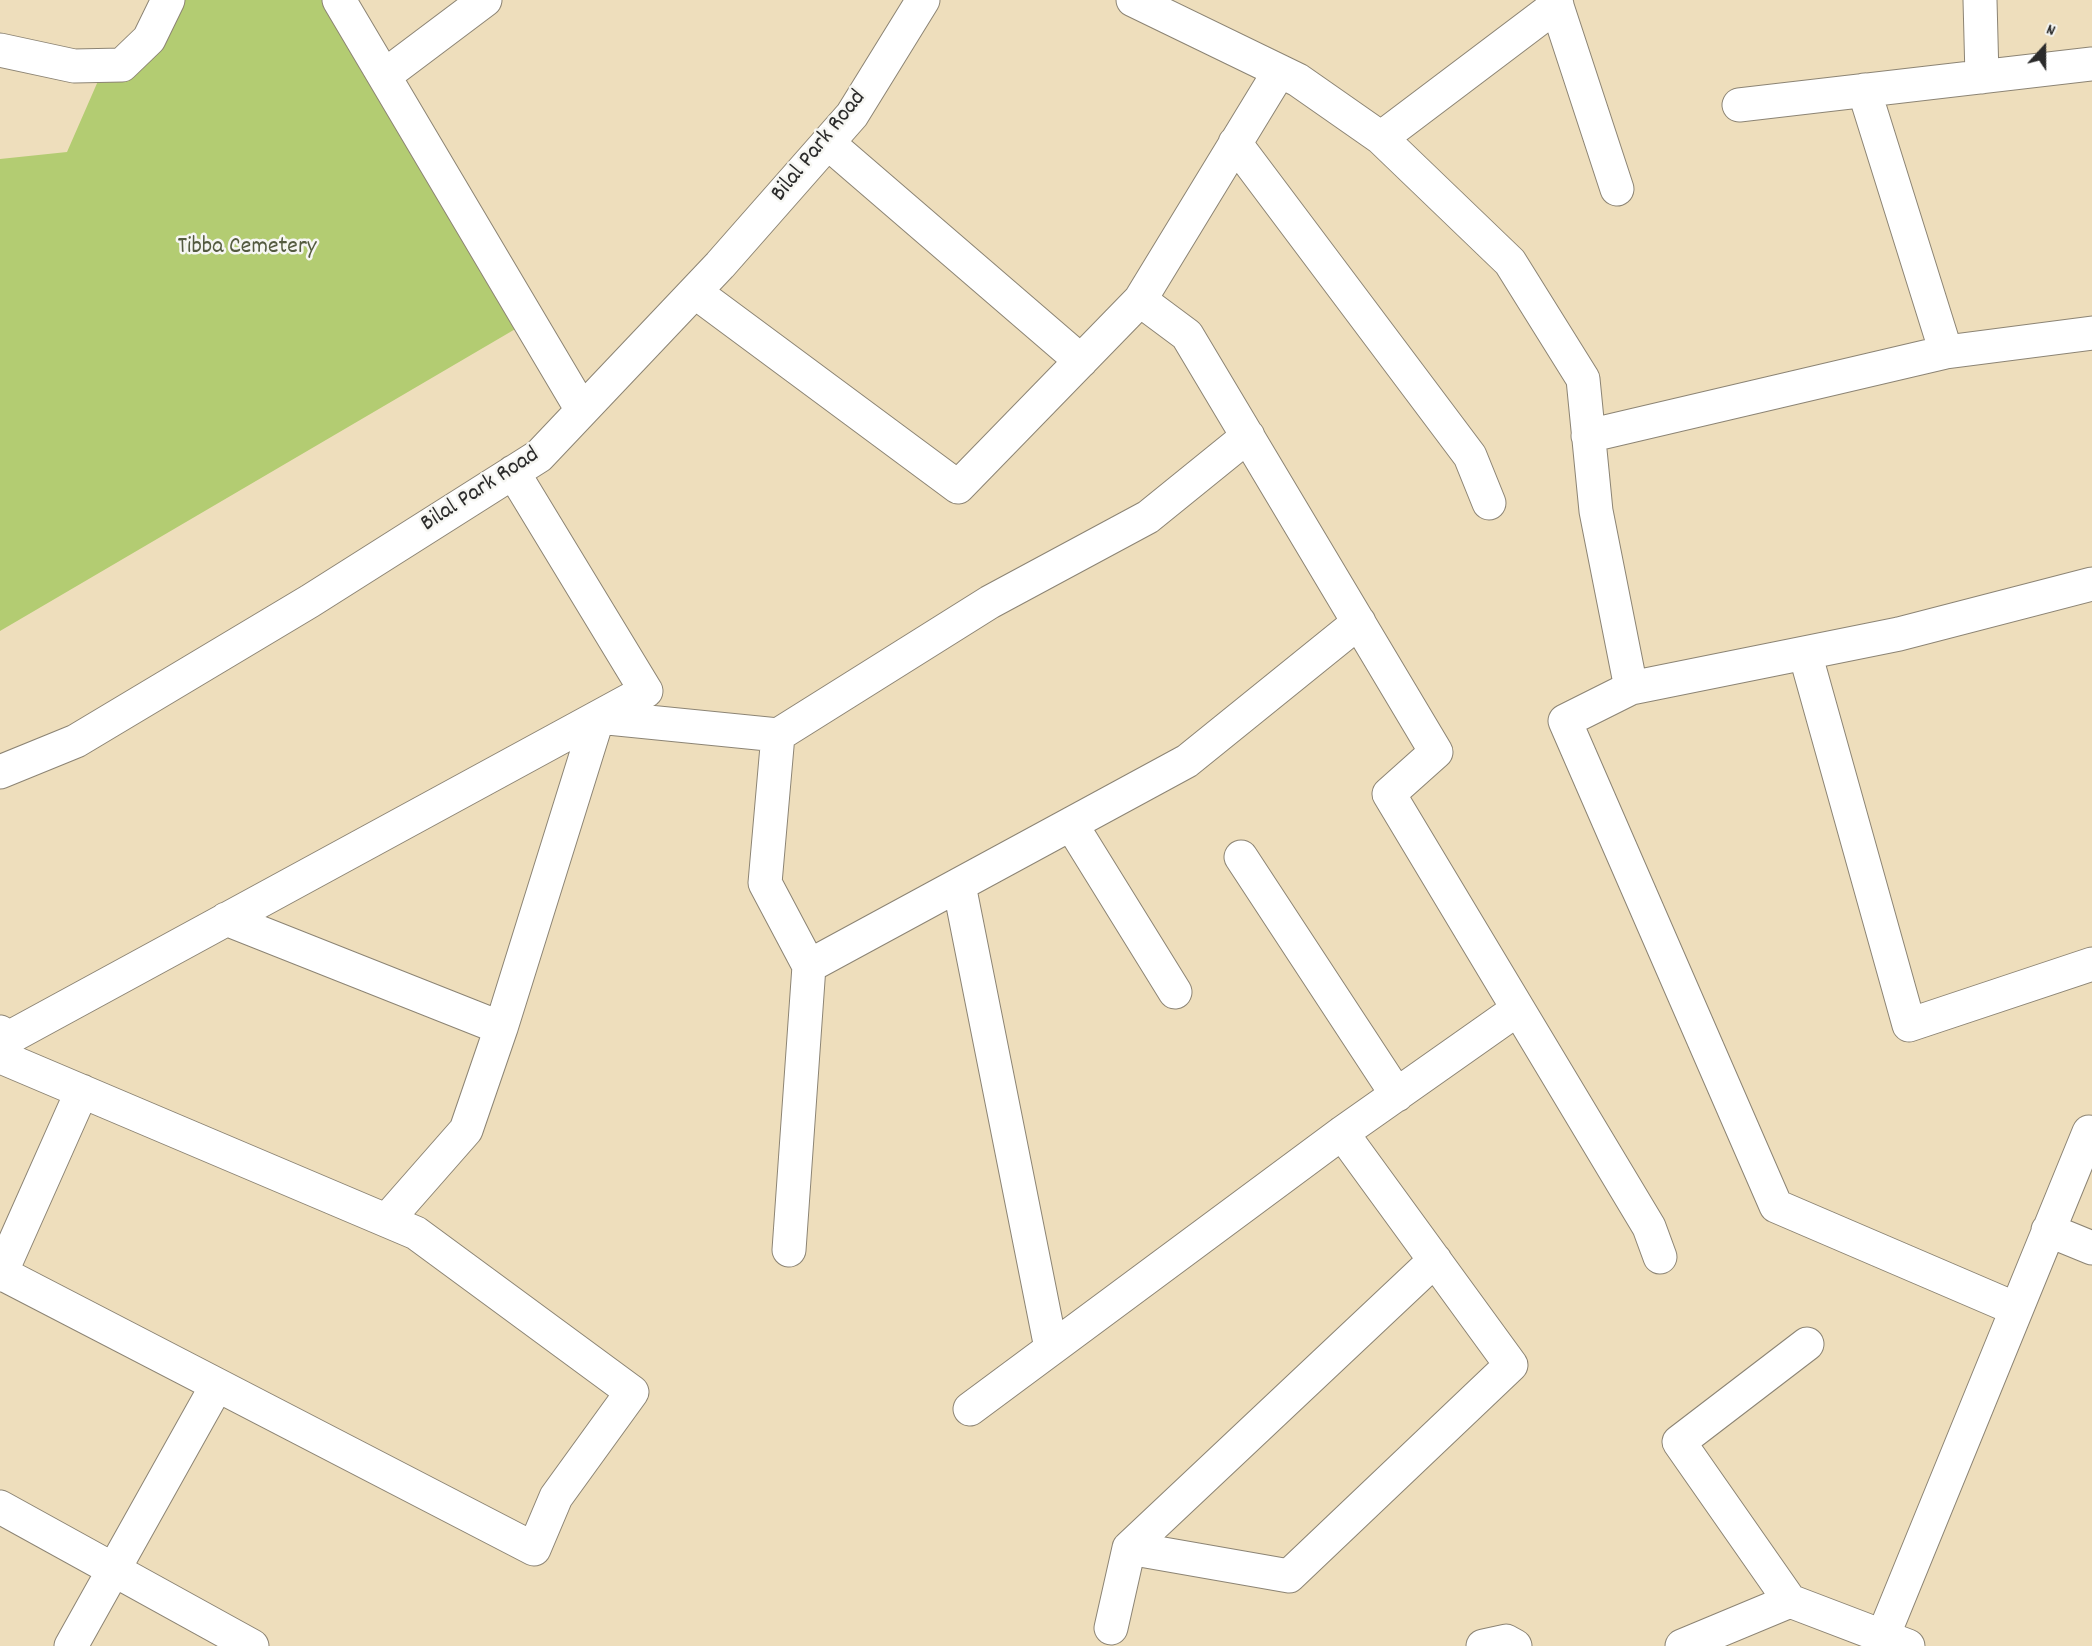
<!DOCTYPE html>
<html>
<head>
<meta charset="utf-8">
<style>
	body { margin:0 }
	#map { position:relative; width:2092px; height:1646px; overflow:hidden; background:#eedebc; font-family:Dekko,sans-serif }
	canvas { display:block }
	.north { position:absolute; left:2014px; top:18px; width:60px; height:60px; -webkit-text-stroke:4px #f6f6f2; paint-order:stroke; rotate:21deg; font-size:16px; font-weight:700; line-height:24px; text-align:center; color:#2b2b2b }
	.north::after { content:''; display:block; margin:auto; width:21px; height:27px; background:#2b2b2b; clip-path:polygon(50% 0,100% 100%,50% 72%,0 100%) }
</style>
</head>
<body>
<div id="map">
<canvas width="2092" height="1646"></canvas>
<div class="north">N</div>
</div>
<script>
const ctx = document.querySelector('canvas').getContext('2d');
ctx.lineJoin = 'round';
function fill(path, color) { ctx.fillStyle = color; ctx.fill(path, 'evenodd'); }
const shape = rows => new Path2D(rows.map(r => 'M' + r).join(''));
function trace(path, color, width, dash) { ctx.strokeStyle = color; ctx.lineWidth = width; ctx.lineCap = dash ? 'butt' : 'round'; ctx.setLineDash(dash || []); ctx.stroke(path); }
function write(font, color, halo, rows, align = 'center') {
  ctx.font = font + ' Dekko,sans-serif'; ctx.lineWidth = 5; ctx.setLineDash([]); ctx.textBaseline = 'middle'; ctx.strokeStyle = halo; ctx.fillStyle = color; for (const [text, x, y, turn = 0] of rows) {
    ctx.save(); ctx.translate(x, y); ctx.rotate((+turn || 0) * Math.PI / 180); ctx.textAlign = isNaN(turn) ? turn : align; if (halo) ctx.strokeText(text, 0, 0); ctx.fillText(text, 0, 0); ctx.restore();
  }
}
const green = shape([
	[168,0,339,0,529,321,0,631,0,159,67,152,105,65]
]);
const minor = shape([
	[339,0,582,410],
	[1133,0,1298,80,1381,138,1510,262,1583,379,1596,511,1631,688],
	[1555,0,1617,189],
	[1980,0,1982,77],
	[0,50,74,66,122,65,149,39,168,0],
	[1279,72,1140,300,1187,335,1436,752,1389,794,1649,1227,1660,1257],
	[384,76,485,0],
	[1864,90,1946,352],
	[1739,105,2092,64],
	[1381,138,1557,5],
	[828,143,1081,361],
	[1235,143,1470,456,1489,503],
	[695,292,958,487,1140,300],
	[1588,436,1946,352,2092,333],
	[1805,653,1909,1025,2092,964],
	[778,735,765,883,809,966,789,1250],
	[0,772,76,741,310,601,539,456,720,265,852,115,923,0],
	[1071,824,1175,992],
	[1241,857,1397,1095],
	[959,885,1051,1348],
	[226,919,501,1028],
	[809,966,1187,761,1359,622],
	[0,1032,8,1060,416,1233,632,1392,556,1497,534,1549,1,1273,0,1275],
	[3,1041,646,691,513,472],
	[387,1220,466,1130,501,1028,598,717,778,735,990,602,1148,517,1248,436],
	[2048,1230,2092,1248],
	[0,1272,1,1273,82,1091],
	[2016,1309,1776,1206,1565,721,1631,688,1899,634,2092,584],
	[1807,1344,1679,1442,1790,1601,1908,1646],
	[970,1409,1342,1133,1518,1009],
	[0,1507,252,1646],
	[1129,1548,1289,1576,1511,1365,1342,1133],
	[1111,1628,1129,1548,1435,1260],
	[71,1646,217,1385],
	[1483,1646,1506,1641,1515,1646],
	[1682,1646,1790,1601],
	[1879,1646,2089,1132]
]);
const streetNames = [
	["Bilal Park Road",820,147,-51],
	["Bilal Park Road",481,491,-33]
];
const parkNames = [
	["Tibba Cemetery",247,249]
];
fill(green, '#b3cc72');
trace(minor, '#8c8474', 35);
trace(minor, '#fff', 33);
write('24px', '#2b2b2b', '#f6f6f2', streetNames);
write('24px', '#545b40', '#f6f6f2', parkNames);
</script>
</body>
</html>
